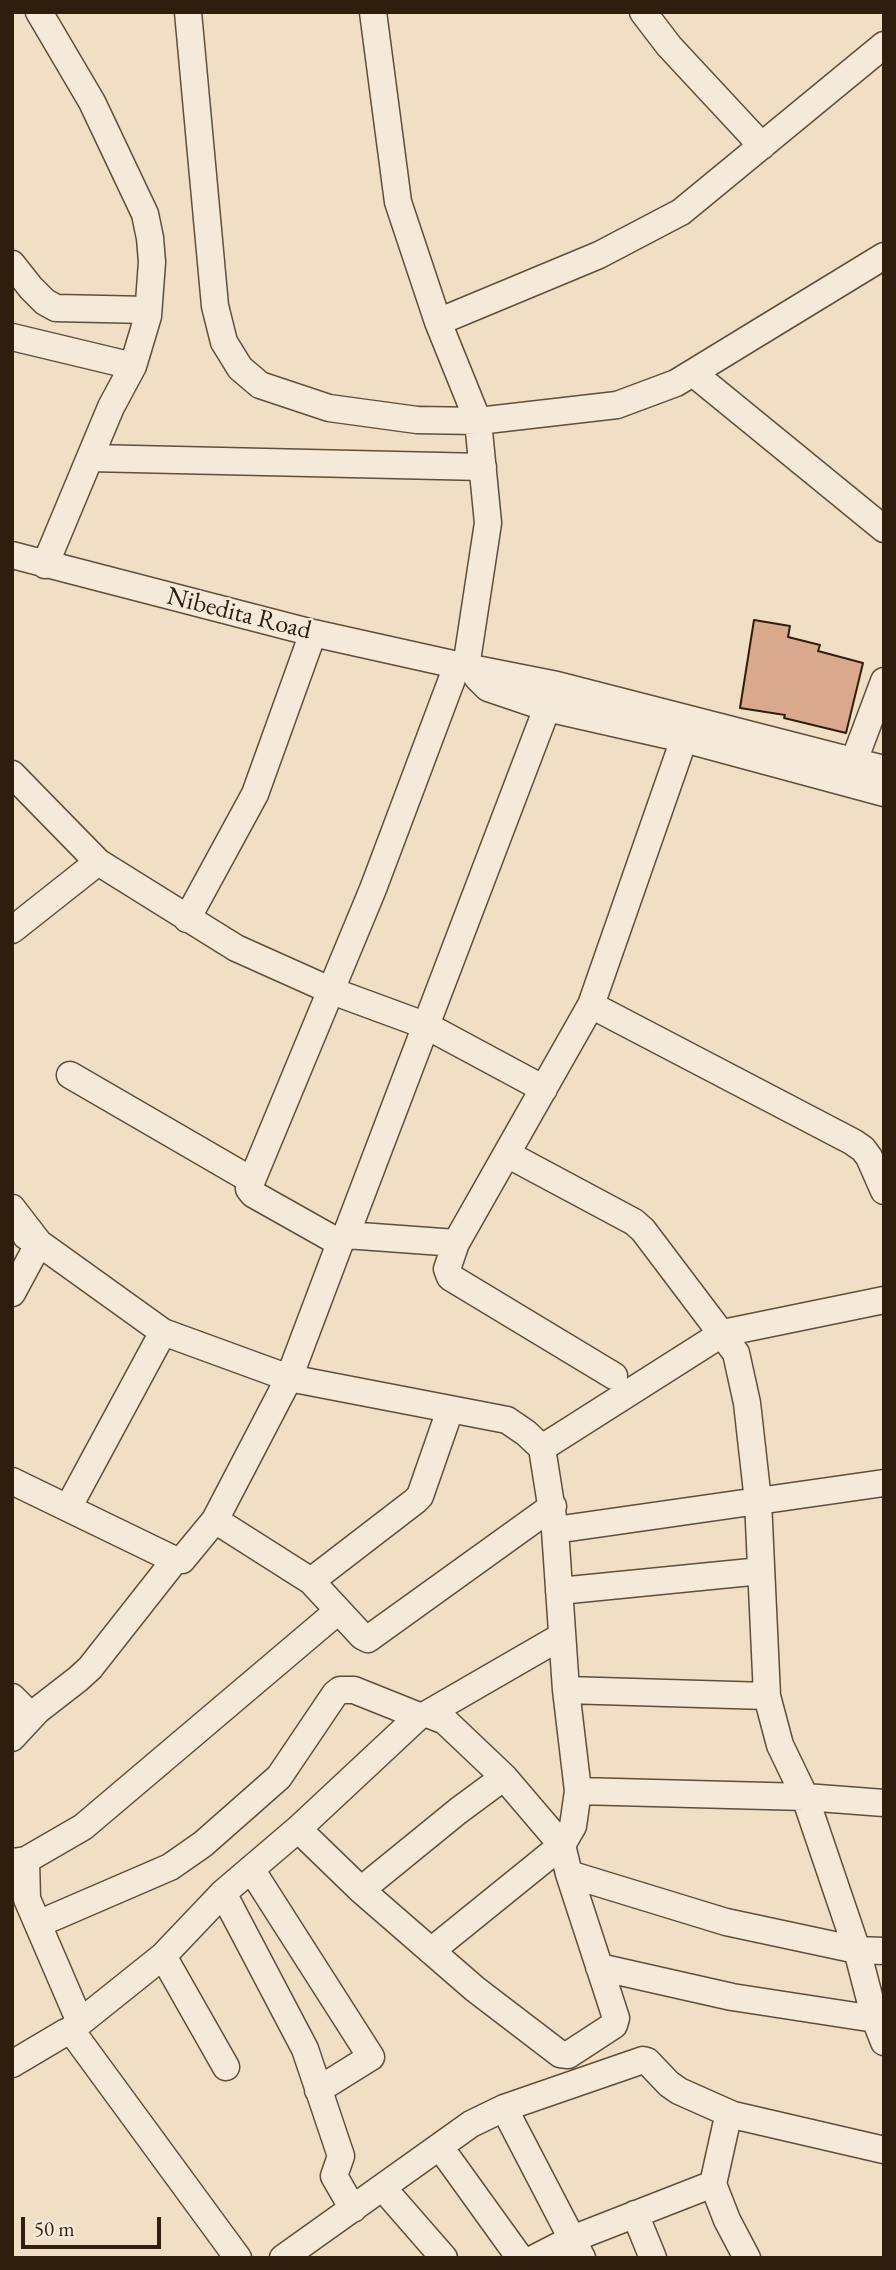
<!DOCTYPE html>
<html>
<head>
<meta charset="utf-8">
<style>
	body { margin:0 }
	#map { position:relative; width:896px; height:2270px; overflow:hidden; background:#f0dec5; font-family:"EB Garamond",serif }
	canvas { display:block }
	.frame { position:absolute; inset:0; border:14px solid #2f1e0d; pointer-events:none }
	.scale { position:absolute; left:21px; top:2217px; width:140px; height:32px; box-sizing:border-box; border:4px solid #2f1e0d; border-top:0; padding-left:9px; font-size:21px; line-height:24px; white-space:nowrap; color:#2f1e0d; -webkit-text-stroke:5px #f5ead9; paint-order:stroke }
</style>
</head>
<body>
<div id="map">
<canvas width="896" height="2270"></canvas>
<div class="frame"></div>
<div class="scale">50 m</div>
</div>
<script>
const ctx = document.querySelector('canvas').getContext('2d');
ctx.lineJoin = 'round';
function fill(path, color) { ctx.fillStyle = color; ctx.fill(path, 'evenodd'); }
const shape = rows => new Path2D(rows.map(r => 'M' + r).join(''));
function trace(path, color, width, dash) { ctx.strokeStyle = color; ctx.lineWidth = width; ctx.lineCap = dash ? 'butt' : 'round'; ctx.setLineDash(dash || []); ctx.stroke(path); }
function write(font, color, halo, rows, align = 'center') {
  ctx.font = font + ' "EB Garamond",serif'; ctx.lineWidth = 5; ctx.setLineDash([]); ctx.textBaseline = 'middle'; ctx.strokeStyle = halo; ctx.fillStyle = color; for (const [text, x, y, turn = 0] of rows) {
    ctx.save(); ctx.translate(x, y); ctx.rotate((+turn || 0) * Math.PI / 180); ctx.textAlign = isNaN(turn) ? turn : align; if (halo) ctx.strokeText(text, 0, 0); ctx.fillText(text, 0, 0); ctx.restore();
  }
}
const building = shape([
	[754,620,790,626,788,637,820,645,818,651,863,663,846,733,784,718,785,715,740,708,754,620]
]);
const minor = shape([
	[39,12,92,102,145,214,150,238,152,262,148,316,133,366,111,407,45,565],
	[188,12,215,306,224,342,240,368,260,385,329,408,417,420,478,421,617,405,676,383,884,256],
	[373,12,398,202,438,322,478,421,488,523,466,667],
	[643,12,669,46,762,146],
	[12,264,31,288,45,302,56,308,148,310],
	[438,322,599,255,681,212,884,45],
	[12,337,133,366],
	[693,373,884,529],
	[90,458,483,467],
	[12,555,313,633,466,667,557,685,884,769],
	[477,677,488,688,547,708,684,739,884,793],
	[854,761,884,681],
	[12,774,98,862,236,948,332,991,427,1026,544,1089],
	[187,919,255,794,313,633],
	[12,930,98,862],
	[591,1005,853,1142,863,1149,869,1157,884,1191],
	[70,1075,251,1180],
	[507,1154,634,1222,643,1230,736,1353,747,1403,758,1501,767,1696,780,1745,805,1797,857,1950,875,2019,884,2042],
	[12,1208,39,1243,163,1332,289,1378,507,1420,526,1433,542,1448,555,1530,566,1690,578,1791,573,1826,562,1845,569,1874,616,2018,614,2025,568,2055,560,2054,475,1989,361,1890,298,1829],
	[346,1235,547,708],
	[340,1243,253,1194,249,1189,250,1185,373,889,452,679,455,665],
	[12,1293,39,1243,26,1236],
	[614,1376,450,1277,447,1269,456,1243,591,1005,684,739],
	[542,1448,723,1333,884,1300],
	[12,1481,175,1560,182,1560,215,1520,289,1378,340,1243,344,1237,346,1235,456,1243],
	[68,1508,163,1332],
	[215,1520,311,1581,362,1636,368,1639,553,1506],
	[555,1530,884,1483],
	[311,1581,415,1501,420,1496,450,1410],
	[559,1591,761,1571],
	[566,1690,767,1696],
	[12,1697,31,1716],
	[427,1714,562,1636],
	[12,1738,38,1710,78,1679,90,1668,175,1560],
	[578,1791,805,1797,884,1803],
	[26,1860,27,1899,80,2022],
	[12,1862,26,1860,83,1827,338,1611],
	[251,1869,371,2057,318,2090],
	[569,1874,726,1922,857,1950,884,1951],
	[361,1890,458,1811,504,1777],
	[223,1893,305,2049,341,2156,334,2176,353,2209],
	[38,1924,170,1867,203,1844,279,1777,335,1694,340,1690,354,1690,419,1716],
	[163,1956,226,2067],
	[599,1967,732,1997,875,2019],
	[68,2032,163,1956,223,1893,298,1829,419,1716,427,1714,445,1721,504,1777,562,1845,431,1951],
	[12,2064,66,2032,73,2033,238,2258],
	[504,2108,582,2258],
	[733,2115,727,2121,713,2184,727,2220,747,2258],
	[440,2147,520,2258],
	[383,2188,444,2258],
	[635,2214,653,2258],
	[283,2258,471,2124,504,2108,643,2060,647,2061,669,2084,679,2091,733,2115,884,2150],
	[535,2258,572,2239,713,2184]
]);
const streetNames = [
	["Nibedita Road",239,614,14]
];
fill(building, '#daa98d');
trace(building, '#2f1e0d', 2);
trace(minor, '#5f4e3b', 29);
trace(minor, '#f5ead9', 26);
write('26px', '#2f1e0d', '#f5ead9', streetNames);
</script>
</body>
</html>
